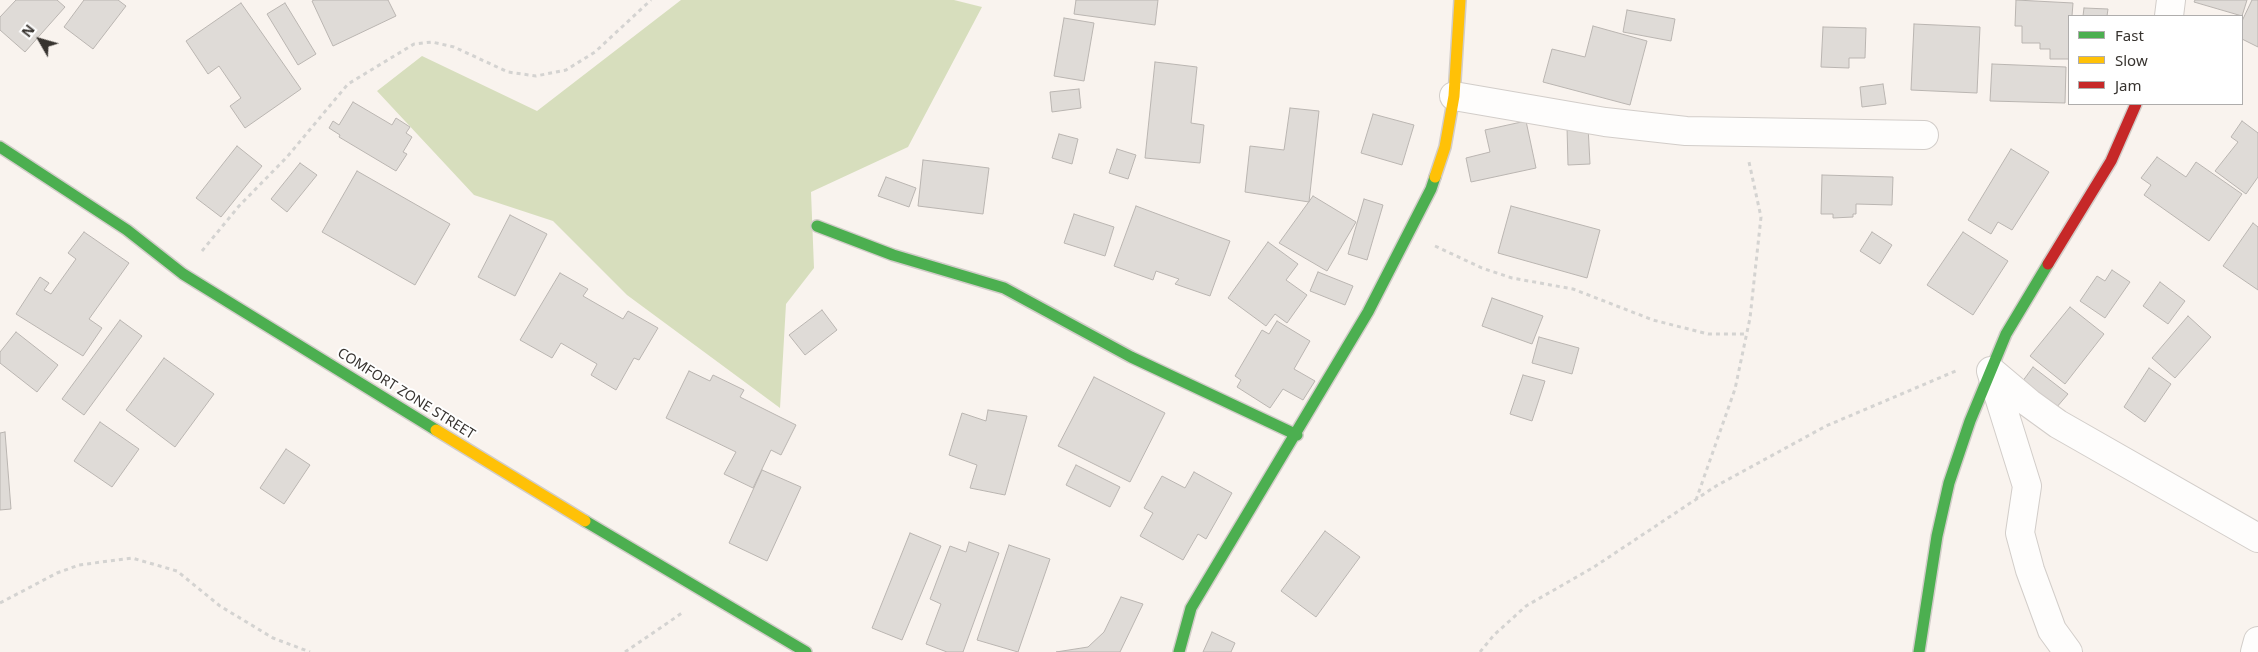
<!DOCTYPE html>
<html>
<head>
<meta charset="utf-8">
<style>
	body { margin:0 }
	#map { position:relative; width:2258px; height:652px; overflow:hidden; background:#f9f3ee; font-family:"Noto Sans",sans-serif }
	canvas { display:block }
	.legend { position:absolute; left:2068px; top:15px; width:175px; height:90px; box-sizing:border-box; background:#fff; border:1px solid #afadac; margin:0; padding:6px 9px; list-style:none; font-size:15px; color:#37332f }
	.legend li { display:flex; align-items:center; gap:10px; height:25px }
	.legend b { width:25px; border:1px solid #afadac }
	.north { position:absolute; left:15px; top:15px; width:50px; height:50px; -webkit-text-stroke:4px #fff; paint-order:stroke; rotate:308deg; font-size:14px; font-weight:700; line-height:20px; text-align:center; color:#37332f }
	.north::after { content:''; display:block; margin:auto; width:18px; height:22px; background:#37332f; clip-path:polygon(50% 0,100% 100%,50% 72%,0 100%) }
</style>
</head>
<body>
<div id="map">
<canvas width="2258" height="652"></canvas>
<ul class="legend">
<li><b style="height:6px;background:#4caf50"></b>Fast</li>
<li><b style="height:6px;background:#ffc107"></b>Slow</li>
<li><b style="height:6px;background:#c62828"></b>Jam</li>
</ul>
<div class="north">N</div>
</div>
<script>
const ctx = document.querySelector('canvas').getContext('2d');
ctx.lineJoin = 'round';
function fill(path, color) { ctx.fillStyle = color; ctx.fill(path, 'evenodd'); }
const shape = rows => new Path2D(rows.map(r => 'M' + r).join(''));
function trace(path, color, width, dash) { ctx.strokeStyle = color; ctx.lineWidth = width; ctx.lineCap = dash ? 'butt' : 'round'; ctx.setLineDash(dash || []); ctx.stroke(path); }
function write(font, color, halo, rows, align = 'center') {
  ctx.font = font + ' "Noto Sans",sans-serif'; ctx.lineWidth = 4; ctx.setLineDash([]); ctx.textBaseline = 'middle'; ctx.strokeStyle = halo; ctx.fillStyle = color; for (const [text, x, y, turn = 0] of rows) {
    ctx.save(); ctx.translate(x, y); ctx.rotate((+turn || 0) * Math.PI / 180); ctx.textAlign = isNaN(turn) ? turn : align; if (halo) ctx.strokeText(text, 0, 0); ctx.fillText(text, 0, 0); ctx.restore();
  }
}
const green = shape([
	[681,0,954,0,982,7,908,147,811,192,814,268,786,304,780,408,627,295,553,221,474,195,377,91,422,56,537,111]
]);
const building = shape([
	[16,0,57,0,65,7,25,52,0,30,0,17,16,0],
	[84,0,118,0,126,6,93,49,64,27,84,0],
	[314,0,388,0,396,16,333,46,312,1,314,0],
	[1076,0,1158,0,1155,25,1074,14,1076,0],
	[2016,0,2073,3,2072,16,2069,16,2069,59,2050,59,2050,49,2040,49,2040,43,2022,43,2022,26,2015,26,2016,0],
	[2195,0,2247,0,2242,16,2194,2,2195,0],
	[2252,0,2258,0,2258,47,2242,39,2242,21,2252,0],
	[241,3,301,89,245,128,230,106,241,98,219,66,208,74,186,41,241,3],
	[285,3,316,54,298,65,267,14,285,3],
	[2084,8,2108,9,2107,16,2083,16,2084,8],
	[1627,10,1675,19,1671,41,1623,32,1627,10],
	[1064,18,1094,23,1084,81,1054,76,1064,18],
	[1914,24,1980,27,1977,93,1911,90,1914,24],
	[1593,26,1647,41,1630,105,1543,82,1552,49,1585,57,1593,26],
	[1823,27,1866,28,1865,58,1849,58,1849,68,1821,67,1823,27],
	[1155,62,1197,67,1191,123,1204,125,1200,163,1145,158,1155,62],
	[1992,64,2066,67,2065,103,1990,101,1992,64],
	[1883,84,1886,104,1862,107,1860,87,1883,84],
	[1079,89,1081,108,1052,112,1050,92,1079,89],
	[353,102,392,125,396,118,410,127,406,133,412,137,403,152,407,154,396,171,339,137,340,135,329,128,333,121,339,125,353,102],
	[1290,108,1319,111,1309,202,1245,192,1250,146,1284,150,1290,108],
	[1373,114,1414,125,1402,165,1361,153,1373,114],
	[1526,121,1536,168,1471,182,1466,158,1490,152,1485,130,1526,121],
	[2242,121,2258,133,2258,177,2246,194,2215,171,2238,142,2231,137,2242,121],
	[1588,126,1590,164,1568,165,1567,127,1588,126],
	[1059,134,1078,139,1072,164,1052,158,1059,134],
	[237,146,262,166,221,217,196,198,237,146],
	[1117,149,1136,155,1128,179,1109,173,1117,149],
	[2011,149,2049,172,2012,230,1998,222,1991,234,1968,220,2011,149],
	[2157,157,2186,177,2196,162,2242,194,2209,241,2144,195,2151,185,2141,178,2157,157],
	[923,160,989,168,983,214,918,206,923,160],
	[300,163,317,175,287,212,271,199,300,163],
	[357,171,450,224,415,285,322,232,357,171],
	[1822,175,1893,177,1892,205,1856,204,1856,214,1853,214,1853,217,1833,218,1833,214,1821,214,1822,175],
	[886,177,916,188,909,207,878,196,886,177],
	[1313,196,1356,222,1327,271,1279,243,1313,196],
	[1364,199,1383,205,1367,260,1348,254,1364,199],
	[1136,206,1230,241,1210,296,1175,284,1179,279,1156,271,1153,280,1114,266,1136,206],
	[1511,206,1600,230,1587,278,1498,253,1511,206],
	[1074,214,1114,227,1105,256,1064,243,1074,214],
	[510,215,547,234,515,296,478,277,510,215],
	[2253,223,2258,227,2258,290,2223,266,2253,223],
	[84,232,129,263,89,319,102,328,83,356,16,314,40,277,49,283,44,290,51,294,76,259,68,253,84,232],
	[1872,232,1892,245,1880,264,1860,251,1872,232],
	[1963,232,2008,261,1973,315,1927,285,1963,232],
	[1268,242,1298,264,1286,280,1307,295,1287,323,1275,314,1266,326,1228,298,1268,242],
	[2112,270,2130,282,2105,318,2080,301,2097,276,2105,281,2112,270],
	[1318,272,1353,286,1345,305,1310,291,1318,272],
	[560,273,588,289,583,296,623,319,628,311,658,328,639,360,634,358,616,390,591,375,597,364,561,343,552,358,520,340,560,273],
	[2160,282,2185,301,2168,324,2143,306,2160,282],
	[1492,298,1543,316,1532,344,1482,326,1492,298],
	[2070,307,2104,334,2065,384,2030,356,2070,307],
	[822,310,837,330,805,355,789,335,822,310],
	[2188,316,2211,337,2175,378,2152,358,2188,316],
	[120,320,142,336,84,415,62,399,120,320],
	[1277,321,1310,341,1294,369,1315,381,1303,400,1283,389,1270,408,1237,387,1241,380,1235,376,1262,330,1269,334,1277,321],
	[16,332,58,365,37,392,0,363,0,352,16,332],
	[1539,337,1579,348,1572,374,1532,363,1539,337],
	[164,358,214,394,175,447,126,410,164,358],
	[2033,367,2068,394,2056,408,2022,382,2033,367],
	[2149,368,2171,384,2145,422,2124,407,2149,368],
	[689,371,710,381,713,375,744,390,740,397,796,425,781,455,771,450,753,488,724,474,736,452,666,418,689,371],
	[1523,375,1545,381,1532,421,1510,414,1523,375],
	[1094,377,1165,413,1130,482,1058,446,1094,377],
	[988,410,1027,416,1005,495,970,488,977,465,949,455,962,413,986,421,988,410],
	[100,422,139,449,112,487,74,461,100,422],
	[5,432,11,509,0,510,0,433,5,432],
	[286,449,310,465,284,504,260,488,286,449],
	[1076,465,1120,487,1110,507,1066,485,1076,465],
	[762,470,801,487,767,561,729,543,762,470],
	[1194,472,1232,493,1206,539,1198,534,1183,560,1140,536,1153,513,1144,508,1162,476,1185,488,1194,472],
	[1325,531,1360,557,1316,617,1281,591,1325,531],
	[910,533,941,546,902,640,872,628,910,533],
	[969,542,999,553,963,652,947,652,926,644,941,604,930,599,950,546,966,552,969,542],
	[1009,545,1050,559,1018,652,977,640,1009,545],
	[1121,597,1143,604,1120,652,1056,652,1088,647,1104,632,1121,597],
	[1212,632,1235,643,1231,652,1203,652,1212,632]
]);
const path = shape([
	[1435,246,1482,268,1512,278,1573,289,1653,320,1708,334,1747,334],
	[202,251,239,206,287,157,348,84,414,44,432,42,454,47,508,72,536,76,566,70,595,52,651,0],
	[1696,500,1735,389,1750,318,1761,217,1749,162],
	[0,603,57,573,79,565,132,558,177,571,220,606,273,638,310,652],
	[625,652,682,613],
	[1480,652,1494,635,1526,606,1594,567,1716,486,1826,426,1958,370]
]);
const street = shape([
	[2169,16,2171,0],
	[1454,96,1605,122,1686,131,1924,135],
	[1991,371,2029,403,2058,424,2258,538],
	[1991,371,2027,486,2020,533,2030,570,2052,630,2068,652],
	[2255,652,2258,641]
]);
const fast = shape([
	[0,147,127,230,183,274,436,430],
	[817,226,893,255,1004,288,1131,357,1297,435],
	[585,521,806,652],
	[1179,652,1191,608,1368,312,1431,189,1435,177],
	[1919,652,1937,536,1949,483,1970,421,2006,334,2048,264]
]);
const slow = shape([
	[1435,177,1445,147,1454,96,1460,0],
	[436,430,585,521]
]);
const jam = shape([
	[2048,264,2111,161,2136,104]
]);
const streetNames = [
	["COMFORT ZONE STREET",406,394,32]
];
fill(green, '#d7debd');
fill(building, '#dfdbd7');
trace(building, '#bab5b1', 1);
trace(street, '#d2cdc9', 30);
trace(fast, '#d2cdc9', 14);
trace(slow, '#d2cdc9', 14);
trace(jam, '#d2cdc9', 14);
trace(path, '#d4d3d1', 3, [4, 4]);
trace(street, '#fefdfc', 28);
trace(fast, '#4caf50', 11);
trace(slow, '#ffc107', 11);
trace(jam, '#c62828', 11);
write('14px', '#37332f', '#fff', streetNames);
</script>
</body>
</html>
